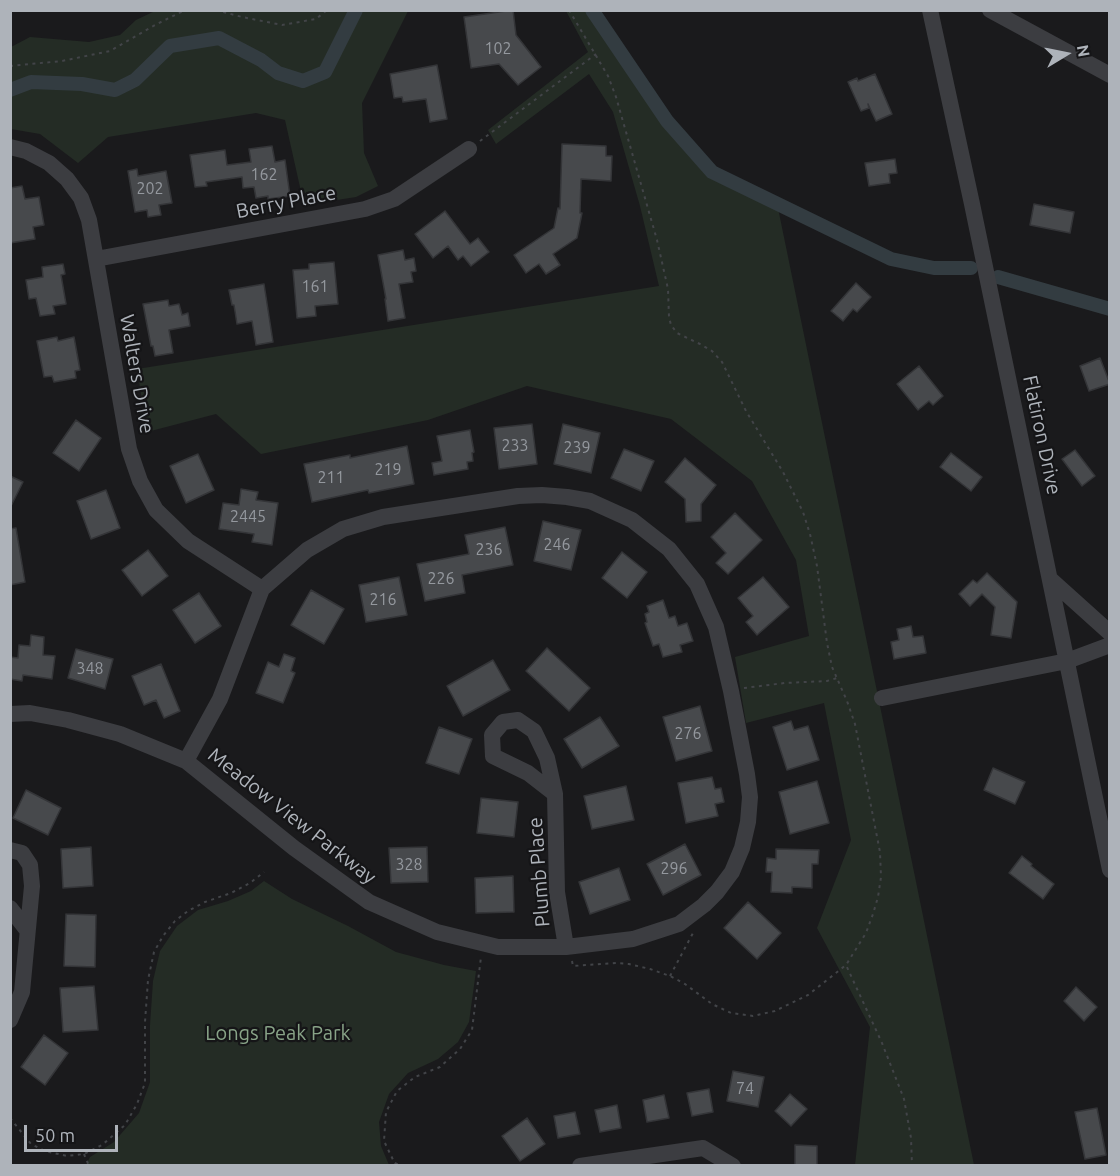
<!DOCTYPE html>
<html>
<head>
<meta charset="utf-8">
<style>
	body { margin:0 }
	#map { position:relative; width:1120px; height:1176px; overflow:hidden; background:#1a1a1c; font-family:Ubuntu,sans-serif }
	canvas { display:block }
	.frame { position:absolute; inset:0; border:12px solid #aeb3ba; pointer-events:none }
	.north { position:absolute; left:1036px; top:24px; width:60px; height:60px; -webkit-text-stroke:4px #151517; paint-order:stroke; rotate:80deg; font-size:16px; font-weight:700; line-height:24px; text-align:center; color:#aeb3ba }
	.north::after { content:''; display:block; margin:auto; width:21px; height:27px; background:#aeb3ba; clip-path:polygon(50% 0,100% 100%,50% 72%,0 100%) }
	.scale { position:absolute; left:24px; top:1125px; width:94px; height:27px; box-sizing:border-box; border:3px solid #aeb3ba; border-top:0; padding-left:8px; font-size:18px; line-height:21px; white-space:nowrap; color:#aeb3ba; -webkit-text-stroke:4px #151517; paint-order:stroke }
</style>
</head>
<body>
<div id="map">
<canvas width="1120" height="1176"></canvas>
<div class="frame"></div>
<div class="north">N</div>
<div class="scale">50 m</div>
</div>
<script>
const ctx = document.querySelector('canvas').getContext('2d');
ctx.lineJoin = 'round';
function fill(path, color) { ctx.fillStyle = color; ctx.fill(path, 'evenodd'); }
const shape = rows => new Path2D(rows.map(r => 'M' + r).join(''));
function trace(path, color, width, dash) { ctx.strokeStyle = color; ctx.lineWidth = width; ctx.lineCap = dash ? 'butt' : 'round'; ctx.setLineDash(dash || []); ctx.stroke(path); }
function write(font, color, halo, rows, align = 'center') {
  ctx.font = font + ' Ubuntu,sans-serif'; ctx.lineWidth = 4.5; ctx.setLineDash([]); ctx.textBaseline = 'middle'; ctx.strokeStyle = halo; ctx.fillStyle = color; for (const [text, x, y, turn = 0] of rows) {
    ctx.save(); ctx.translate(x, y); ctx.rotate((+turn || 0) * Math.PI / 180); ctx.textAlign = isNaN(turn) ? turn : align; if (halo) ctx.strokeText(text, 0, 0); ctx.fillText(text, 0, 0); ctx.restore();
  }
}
const green = shape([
	[155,11,408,11,362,103,364,153,378,186,356,197,304,205,285,120,256,113,108,137,78,163,40,134,11,129,11,47,30,37,89,42,120,35,136,20],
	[566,11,594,11,613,45,645,95,704,166,721,180,778,208,974,1165,855,1165,870,1027,817,928,851,840,824,703,746,723,735,657,809,636,796,560,752,481,671,419,527,386,428,420,261,454,216,414,147,432,137,369,659,286,640,206,613,112,589,74,496,144,488,130,588,52],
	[264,881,292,899,348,926,396,952,444,965,476,971,469,1022,458,1042,438,1059,408,1073,389,1094,379,1122,381,1146,389,1165,86,1165,90,1157,114,1142,139,1113,150,1082,150,1025,153,981,160,951,177,926,198,910,228,901,251,891]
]);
const canal = shape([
	[592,10,667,121,712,172,891,259,934,268,971,268],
	[10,90,31,82,82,84,115,90,135,80,170,46,219,38,261,60,278,73,303,81,325,72,356,10],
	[998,277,1110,309]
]);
const building = shape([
	[513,10,516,35,541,67,518,85,499,64,471,68,464,17,513,10],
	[437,65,447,119,430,122,426,99,403,102,402,97,394,98,390,74,437,65],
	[875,74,892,114,876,121,868,104,869,108,861,111,848,82,857,78,858,81,875,74],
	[562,144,606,146,606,156,612,156,611,181,581,179,580,213,582,213,577,238,553,254,560,265,546,274,539,264,526,273,514,255,554,228,558,208,560,209,562,144],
	[272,146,275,162,285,160,290,196,268,199,268,196,256,198,254,187,243,188,242,177,206,182,207,186,195,187,190,155,225,150,227,165,251,162,249,149,272,146],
	[895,159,897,173,889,174,890,183,869,186,865,163,895,159],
	[137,169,138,176,166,171,172,203,159,205,161,215,148,217,147,210,135,212,128,171,137,169],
	[22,186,25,199,39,197,44,225,33,227,35,239,10,243,10,188,22,186],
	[1034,204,1074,212,1070,233,1030,225,1034,204],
	[445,211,470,244,478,238,489,252,471,266,463,256,458,260,448,246,433,258,415,234,445,211],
	[403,250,405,260,414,258,416,271,411,272,413,282,399,284,405,318,388,321,385,299,386,299,378,255,403,250],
	[334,262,338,304,315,306,316,316,297,318,293,270,309,269,309,264,334,262],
	[63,264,65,274,61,275,66,304,53,306,55,314,40,316,36,298,29,299,26,280,43,277,42,267,63,264],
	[856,283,871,297,857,312,853,309,843,321,831,311,856,283],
	[264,284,273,342,256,345,252,321,237,324,234,305,232,305,229,290,264,284],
	[168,300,169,306,179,304,182,315,188,313,190,326,169,330,173,353,155,356,153,346,151,346,143,304,168,300],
	[57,337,58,341,74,337,80,370,75,371,76,378,54,382,52,376,44,377,37,341,57,337],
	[1100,358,1110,384,1089,391,1080,366,1100,358],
	[919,366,943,396,933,405,929,401,918,410,897,384,919,366],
	[76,420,101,438,79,471,53,453,76,420],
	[532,424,537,464,499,469,494,428,532,424],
	[563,424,600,433,591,473,554,464,563,424],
	[470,430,474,452,472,453,473,461,467,462,468,469,434,475,432,463,442,461,437,436,470,430],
	[407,446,414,484,369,493,368,490,312,502,304,464,350,455,350,458,407,446],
	[624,449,654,461,641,491,611,478,624,449],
	[1075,450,1095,476,1082,486,1062,459,1075,450],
	[951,453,982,477,971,491,940,467,951,453],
	[198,454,214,490,186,503,170,466,198,454],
	[685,458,716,485,701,504,701,521,686,522,685,499,665,482,685,458],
	[10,476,23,482,10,508,10,476],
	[241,489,258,492,256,500,278,503,272,545,252,542,254,534,219,529,223,503,239,505,241,489],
	[106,490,120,528,91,539,77,501,106,490],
	[735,513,762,540,728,574,716,563,726,553,711,537,735,513],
	[543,521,581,530,571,570,534,561,543,521],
	[505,527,513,565,462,575,465,593,425,601,417,564,469,554,465,535,505,527],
	[16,528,25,582,10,585,10,529,16,528],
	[148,550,168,576,142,596,122,570,148,550],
	[622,552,647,572,627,598,602,578,622,552],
	[987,573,1017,602,1011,638,991,635,995,607,982,594,970,606,959,594,973,580,977,583,987,573],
	[399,577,407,615,366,622,359,585,399,577],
	[763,577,789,607,757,635,746,622,753,616,738,598,763,577],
	[311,590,344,609,324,644,291,625,311,590],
	[199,593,221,626,195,643,173,610,199,593],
	[663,600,669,618,675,616,678,626,687,623,693,641,680,645,682,652,663,657,659,644,653,646,645,623,647,622,645,614,649,612,647,606,663,600],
	[911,626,913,637,923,636,926,653,894,659,891,642,899,640,897,629,911,626],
	[31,635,44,637,43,655,55,656,52,679,23,675,22,681,10,679,10,657,18,658,19,645,30,646,31,635],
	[547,648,590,688,569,711,526,671,547,648],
	[76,649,113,659,105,689,68,678,76,649],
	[284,654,295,658,291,671,295,673,283,703,256,693,268,662,279,667,284,654],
	[493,660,510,690,463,716,447,686,493,660],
	[161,664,180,711,164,718,156,700,144,705,132,676,161,664],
	[700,706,712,751,676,761,663,717,700,706],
	[600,717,619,746,582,768,564,739,600,717],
	[791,721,794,730,808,726,819,760,787,770,773,727,791,721],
	[439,727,472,739,459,774,426,763,439,727],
	[993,768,1025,782,1015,804,984,790,993,768],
	[712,777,715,789,721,788,724,802,715,804,718,816,686,823,678,783,712,777],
	[817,781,829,823,790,834,779,792,817,781],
	[626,786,634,820,592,829,584,796,626,786],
	[26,790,61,808,48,835,13,818,26,790],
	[481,798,518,802,514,837,477,833,481,798],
	[685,844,701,875,663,895,647,864,685,844],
	[91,847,93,886,63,888,61,849,91,847],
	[427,847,428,882,391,883,389,848,427,847],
	[776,849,819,850,818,864,812,864,812,888,792,887,792,893,771,892,772,872,766,872,767,858,776,859,776,849],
	[1022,856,1032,864,1031,866,1054,884,1043,899,1009,873,1022,856],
	[619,868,630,900,590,914,579,882,619,868],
	[513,876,514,912,476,913,475,878,513,876],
	[748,902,781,933,757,959,724,928,748,902],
	[66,914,96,915,95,967,64,966,66,914],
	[94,986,98,1030,63,1032,60,988,94,986],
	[1076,987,1097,1007,1084,1021,1064,1001,1076,987],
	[44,1035,68,1053,45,1085,21,1067,44,1035],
	[733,1071,764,1077,758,1107,727,1101,733,1071],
	[709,1089,713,1112,692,1116,687,1093,709,1089],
	[790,1094,807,1109,791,1126,775,1111,790,1094],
	[664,1095,669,1118,647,1122,643,1100,664,1095],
	[617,1105,621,1128,600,1132,595,1110,617,1105],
	[1097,1108,1106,1155,1085,1159,1075,1112,1097,1108],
	[575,1112,580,1134,558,1138,554,1116,575,1112],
	[527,1118,545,1144,520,1161,502,1136,527,1118],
	[795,1145,817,1146,817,1166,795,1166,795,1145]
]);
const path = shape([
	[216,10,242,17,282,25,316,19,327,10],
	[569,10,608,76,616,97,657,240,668,289,669,317,671,325,677,333,700,344,712,351,722,362,746,411,783,472,803,512,810,534,817,566,827,643,832,667,847,701,855,724,880,852,881,877,878,897,873,914,866,933,846,965,882,1043,904,1099,911,1138,912,1166],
	[10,66,62,61,110,51,157,24,185,10],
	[480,141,596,54],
	[744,688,785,683,827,681,837,678],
	[572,961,573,966,616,963,629,964,650,969,670,976,685,984,712,1004,731,1013,753,1016,775,1011,808,995,846,965],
	[670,976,693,933],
	[10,1118,31,1144,45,1151,67,1156,84,1154,102,1145,125,1125,137,1104,145,1083,145,1022,148,980,154,952,163,936,175,921,188,911,205,902,231,893,250,883,264,872],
	[84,1154,89,1166],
	[395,1163,401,1166],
	[396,1166,384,1141,386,1112,397,1091,415,1077,440,1067,460,1049,472,1030,481,957]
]);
const minor = shape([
	[930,10,972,204,1110,870],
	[990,10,1110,75],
	[10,147,26,151,49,163,67,179,81,198,89,220,129,449,140,481,156,510,188,541,262,589],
	[96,259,365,209,394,199,469,149],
	[1050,579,1110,633],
	[882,698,1067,661,1110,645],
	[10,714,30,713,68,720,120,734,186,761,294,848,369,902,437,932,498,947,566,947,633,939,679,924,704,905,717,892,732,872,742,848,748,822,750,797,747,774,731,691,716,627,697,584,669,549,632,520,590,501,567,497,542,495,518,496,383,517,343,529,307,550,262,589,220,699,186,761],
	[555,794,528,773,493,756,492,735,503,722,518,720,534,731,547,758,555,794,557,892,566,947],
	[10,850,22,853,30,865,32,886,22,992,10,1020],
	[10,908,27,930],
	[580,1166,703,1148,733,1166]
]);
const numberNames = [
	["102",498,49],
	["162",264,175],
	["202",150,189],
	["161",315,287],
	["233",515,446],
	["239",577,448],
	["219",388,470],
	["211",331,478],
	["2445",248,517],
	["246",557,545],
	["236",489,550],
	["226",441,579],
	["216",383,600],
	["348",90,669],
	["276",688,734],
	["328",409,865],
	["296",674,869],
	["74",745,1089]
];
const streetNames = [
	["Berry Place",286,202,-11],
	["Walters Drive",137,374,80],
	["Flatiron Drive",1042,435,78],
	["Meadow View Parkway",292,816,38],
	["Plumb Place",539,872,-94]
];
const parkNames = [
	["Longs Peak Park",278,1033]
];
fill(green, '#242c25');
trace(canal, '#333c41', 14);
fill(building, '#47494c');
trace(building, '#343538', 1.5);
trace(path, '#424448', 2, [3, 4.5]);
trace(minor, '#3c3d41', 16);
write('16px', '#94989e', null, numberNames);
write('20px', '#aeb3ba', '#151517', streetNames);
write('20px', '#88a387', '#151517', parkNames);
</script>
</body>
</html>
